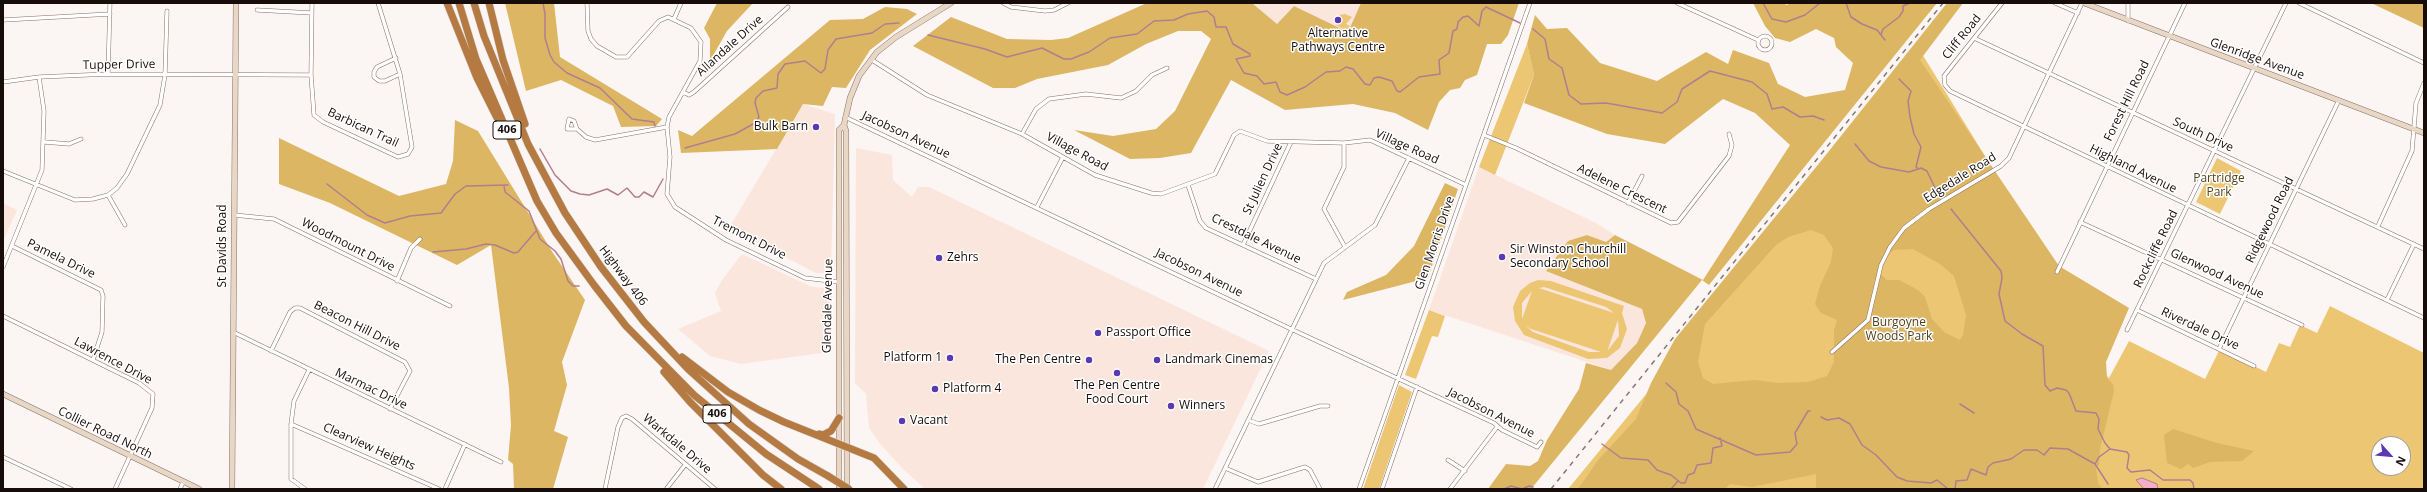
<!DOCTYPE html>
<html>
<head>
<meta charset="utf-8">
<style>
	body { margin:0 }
	#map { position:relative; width:2427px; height:492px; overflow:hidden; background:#fbf5f3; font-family:"Open Sans",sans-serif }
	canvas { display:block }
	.frame { position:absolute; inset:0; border:4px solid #160d0a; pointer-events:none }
	.north { position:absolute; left:2371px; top:436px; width:40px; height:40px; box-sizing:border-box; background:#fff; border:1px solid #a29e9d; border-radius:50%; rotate:117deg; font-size:11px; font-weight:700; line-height:16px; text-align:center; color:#160d0a }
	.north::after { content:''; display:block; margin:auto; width:14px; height:18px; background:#593ab2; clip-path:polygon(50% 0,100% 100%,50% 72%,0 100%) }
</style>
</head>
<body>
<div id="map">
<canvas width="2427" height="492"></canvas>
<div class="frame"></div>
<div class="north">N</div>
</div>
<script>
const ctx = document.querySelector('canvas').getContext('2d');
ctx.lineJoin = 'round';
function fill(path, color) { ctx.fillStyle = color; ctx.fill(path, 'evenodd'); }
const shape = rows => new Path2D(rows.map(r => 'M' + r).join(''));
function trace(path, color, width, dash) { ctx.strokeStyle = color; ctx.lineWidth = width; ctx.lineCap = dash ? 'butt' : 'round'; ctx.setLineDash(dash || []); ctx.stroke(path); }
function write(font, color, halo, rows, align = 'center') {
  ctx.font = font + ' "Open Sans",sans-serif'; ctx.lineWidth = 3; ctx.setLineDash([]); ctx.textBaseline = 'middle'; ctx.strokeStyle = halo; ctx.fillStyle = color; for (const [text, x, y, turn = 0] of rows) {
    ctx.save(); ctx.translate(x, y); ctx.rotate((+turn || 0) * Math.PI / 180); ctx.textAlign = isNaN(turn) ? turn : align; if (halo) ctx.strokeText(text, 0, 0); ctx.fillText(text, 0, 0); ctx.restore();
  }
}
const built = shape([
	[1252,3,1361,3,1348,32,1294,6,1277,24],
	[803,104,835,114,831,273,816,273,729,228],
	[856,148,892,155,893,180,912,197,918,187,929,187,1269,351,1203,489,925,489,904,470,881,445,869,428,866,394,855,383],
	[1479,167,1596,223,1615,235,1606,242,1587,235,1546,271,1642,309,1646,323,1637,343,1611,370,1429,310],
	[3,203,17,210,3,241],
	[742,254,812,287,832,288,829,352,741,364,710,356,678,329,721,311,715,293,722,280]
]);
const green = shape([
	[1345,14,1352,17,1346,24,1350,26,1347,31,1336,25,1339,15],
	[1527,44,1534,75,1495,175,1479,167],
	[1919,49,2017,208,2087,354,2109,378,2129,341,2205,379,2220,349,2266,372,2279,343,2290,347,2300,325,2317,333,2330,306,2424,353,2424,489,1568,489,1666,370],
	[2379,444,2403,444,2403,468,2379,468],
	[2217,158,2241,171,2220,214,2196,202],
	[1538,280,1551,281,1624,306,1622,313,1627,329,1620,348,1607,358,1588,359,1524,335,1515,321,1513,307,1520,291,1530,283],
	[1544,287,1606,307,1614,313,1539,288],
	[1532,291,1522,319,1522,303],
	[1618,320,1619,336,1608,350,1608,349],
	[1526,326,1531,329,1601,352,1589,352,1533,332],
	[1429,310,1445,316,1438,337,1432,336,1416,379,1405,375],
	[1399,385,1412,392,1379,489,1363,489]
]);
const forest = shape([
	[505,3,554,3,560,57,662,119,656,126,621,127,613,106,561,80,526,91],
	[717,3,753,3,727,31,710,61,710,39,704,28],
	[1147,3,1252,3,1277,24,1294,6,1348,32,1361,3,1519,3,1508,35,1501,44,1487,44,1477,75,1465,80,1460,88,1450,90,1439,102,1428,130,1395,113,1353,104,1285,110,1231,80,1191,153,1160,158,1130,159,1074,130,1113,136,1156,129,1175,111,1211,39,1201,31,1178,31,1146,44,1108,65,1037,79,1015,88,993,88,913,46,951,17,1007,39,1051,40,1068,38],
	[1753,3,1785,3,1786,5,1792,3,1937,3,1709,285,1702,280,1531,489,1488,489,1506,464,1530,466,1538,461,1547,440,1579,389,1586,363,1611,370,1637,343,1646,323,1642,309,1546,271,1568,241,1587,235,1606,242,1615,235,1703,280,1790,145,1755,113,1723,99,1665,144,1607,134,1524,103,1534,75,1527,44,1535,15,1547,29,1567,28,1600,63,1657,81,1706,52,1728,64,1733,50,1769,63,1778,84,1805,97,1845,90,1853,63,1836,47,1834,38,1816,29,1790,42,1775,38,1765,26],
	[1947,3,1963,3,1920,60,2059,266,2129,308,2106,362,2107,378,2113,384,2114,391,2100,449,2099,465,2096,467,2098,483,2102,489,1816,489,1816,474,1752,487,1730,484,1725,489,1578,489,1599,459,1636,419,1651,383,1675,339,1821,161],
	[1811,230,1824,235,1833,248,1831,262,1820,286,1815,304,1821,313,1837,320,1834,330,1834,362,1827,376,1808,382,1778,383,1755,380,1713,384,1703,378,1698,362,1705,324,1776,245,1788,237],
	[1913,249,1940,264,1954,276,1966,315,1963,335,1960,340,1944,332,1932,319,1925,297,1918,290,1899,280,1887,280,1881,274,1885,257,1894,250],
	[2371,3,2424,3,2424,28],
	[885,7,907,9,917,14,870,50,846,88,832,87,823,106,803,104,777,149,681,153,678,130,692,136,830,20,863,19],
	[455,120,478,131,553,253,585,300,562,362,567,385,554,431,568,437,553,489,514,489,513,464,508,460,511,425,509,388,491,245,457,265,330,203,279,184,279,138,399,196,446,184,453,161],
	[1445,183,1458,189,1428,278,1343,300,1347,292,1386,275,1414,246],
	[2173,429,2217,443,2254,451,2242,461,2210,462,2193,468,2188,464,2181,469,2167,463,2164,435]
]);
const water = shape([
	[2142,478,2157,484,2158,489,2144,489,2136,480,2142,478]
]);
const stream = shape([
	[543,3,545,14,545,38,550,55,554,62,567,73,600,88,632,119,654,122,655,126],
	[1763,3,1772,19,1786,22,1805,15,1820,3],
	[1846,3,1851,17,1862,24,1877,30,1885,40],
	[1533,29,1545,39,1549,59,1562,68,1569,95,1581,104,1606,103,1662,113,1677,102,1682,89,1710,71,1752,82,1767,94,1772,109,1783,107,1800,117,1813,116,1824,120],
	[928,35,985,49,1007,57,1042,48,1064,59,1071,59,1089,52,1110,38,1137,34,1154,21,1174,20,1188,14,1207,11,1214,17,1216,27,1226,27,1233,44,1250,54,1250,56,1236,59,1244,73,1257,76,1264,84,1276,82,1280,92,1287,95,1305,87,1326,72,1340,71,1346,67,1353,69,1365,84,1370,85,1374,78,1379,77,1392,81,1397,91,1400,92,1419,77,1440,74,1439,60,1449,53,1453,31,1457,29,1458,22,1463,17,1468,16,1479,26,1482,11,1486,7,1520,23],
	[1881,35,1883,29,1899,17,1903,11,1903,6,1910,3],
	[1899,79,1911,91,1908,101,1910,117,1914,134,1921,147,1916,167,1919,169],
	[1855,144,1869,161,1881,167,1909,172,1921,168,1927,171,1936,190],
	[685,148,735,134,755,123,759,117,755,103,756,98,763,91,777,88,778,74,785,64,805,61,821,73,825,69,828,50,836,39,872,33,885,24,899,23],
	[540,149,555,175,571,191,580,194,589,195,607,189,618,195,627,188,635,197,639,197,644,192,653,197,663,179],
	[327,184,367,215,385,223,410,216,441,213,455,194,466,186,508,185],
	[504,186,505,192,529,211,540,239,555,251,561,259,568,281,573,286,579,286],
	[1951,209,2001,271,2002,278,1999,294,2005,321,2022,334,2043,346,2045,385,2050,391,2057,388,2066,390,2069,393,2076,411,2096,413,2099,419,2098,429,2105,443,2110,449,2127,452,2129,455,2127,468,2131,472,2150,470,2163,480,2190,480,2193,483,2194,489],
	[433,252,466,249,486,244,495,245,514,253,518,252,536,231],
	[1666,383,1676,392,1679,404,1688,411,1696,429,1756,455,1790,452,1797,444,1795,433,1808,411,1810,411],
	[1960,404,1974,413],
	[1821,417,1827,420,1839,418,1850,424,1862,445,1876,455,1897,477,1907,481,1931,483,1937,480,1948,489],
	[1602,444,1621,458,1648,460,1657,470,1671,475,1681,483,1685,483,1688,475,1694,473,1697,465,1711,463,1713,448,1722,446,1720,438],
	[2095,464,2108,484],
	[1504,489,1511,486,1522,489,1529,486,1533,487],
	[1671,489,1678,481],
	[1955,489,1956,481,1967,480,1971,469,1986,475,1988,467,1993,463,2011,459,2024,450,2037,450,2044,455,2050,448,2068,449,2095,464,2099,457,2110,449]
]);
const street = shape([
	[312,3,311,75,314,115,323,122,398,157,408,154,412,147,400,74,378,3],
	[587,3,588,31,591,39,597,46,616,57,627,57,659,21,668,17,691,28,701,42,700,61,669,117,667,127,670,157,667,194,675,207,726,240,805,278,839,282],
	[1003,3,1011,7,1045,11,1054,10,1068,3],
	[1677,3,1758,40],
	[2002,3,1944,76,1945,85,1950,91,2424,318],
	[2055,3,2078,13],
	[2299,3,2424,63],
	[257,10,312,13],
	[674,19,681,3],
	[3,20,110,14],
	[2128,21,2128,3],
	'1758 43a7 7 0 1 1 14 0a7 7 0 1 1-14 0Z',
	[1974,38,2424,249],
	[396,58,377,67,374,72,374,77,379,81,385,81,400,74],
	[872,60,927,95,1022,134,1095,175,1151,193,1161,194,1215,174,1234,135,1240,131,1267,141,1344,143,1370,140,1466,185],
	[108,74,110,3],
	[3,82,39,77,108,74,311,75],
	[683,92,689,95,694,92,788,7],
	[845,117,1291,329,1494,423,1502,430,1537,447,1541,442],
	[577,129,567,129,569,119,574,121,577,129,586,137,595,140,667,127],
	[1022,134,1036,109,1049,99,1086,94,1121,98,1136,91,1152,75,1167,68],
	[1484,135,1516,148,1671,223,1678,222,1729,156,1732,145,1729,134],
	[45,142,69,144,81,139],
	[1344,143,1344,167,1324,209,1345,247],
	[3,171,75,200,93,199,108,195,117,188,127,174,160,105,165,75,167,11],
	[1188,185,1200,221,1206,228,1316,279],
	[108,195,125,225],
	[1628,203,1642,176],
	[1037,207,1063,157],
	[234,215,274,219,450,306],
	[2080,222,2302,325],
	[2378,226,2412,151,2416,103,2424,83],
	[1243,245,1291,142],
	[12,246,101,290,103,296,102,332,93,360],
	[3,267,42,170,44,111,39,77],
	[2057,272,2185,3],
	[397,281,411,248,420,239],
	[2387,300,2414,244],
	[2137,310,2254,366],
	[3,316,139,383,153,394,152,408,115,489],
	[2127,330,2286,3],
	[233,332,501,462],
	[2219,349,2339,100],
	[271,351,290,312,295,308,300,308,405,362,410,371,390,409],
	[1832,352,1868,320,1881,265,1890,247,1904,228,1929,209,2001,166,2009,158,2082,3],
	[1248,420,1259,424,1320,406,1328,406],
	[291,424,439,489],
	[3,457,71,489],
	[1448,460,1465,471],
	[1225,468,1258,482,1305,467,1310,470,1320,489],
	[667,488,685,465],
	[180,489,183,482],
	[305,489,291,479,291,424,294,401,309,370],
	[445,489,465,444],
	[605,489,618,427,622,418,626,416,632,419,715,489],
	[1215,489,1324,263,1375,225,1409,158],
	[1359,489,1530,3],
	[1382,489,1417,387],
	[1450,489,1497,427]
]);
const secondary = shape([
	[2084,3,2424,133],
	[844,125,846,131,847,489],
	[3,394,199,489],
	[232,489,236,3],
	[839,489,839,130,844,125,850,98,859,76,877,52,896,37,951,3]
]);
const highway = shape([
	[447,3,477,78,497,118],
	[459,3,476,59,537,201,556,233,594,285,626,326,694,395,766,454,819,489],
	[474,3,484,36,528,144,565,213,601,267,644,322,689,370,749,424,798,459,828,476],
	[489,3,503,60,525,124],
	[682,357,728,392,759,410,784,422,874,458,904,489],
	[664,372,690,402,763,475,781,489],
	[819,434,823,435,831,431,839,418]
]);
const rail = shape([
	[1551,489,1943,3]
]);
const highwayBridge = shape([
	[828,476,849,489]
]);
const markers = [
	[1338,20,4,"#593ab2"],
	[816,127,4,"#593ab2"],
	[1502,257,4,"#593ab2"],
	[939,258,4,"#593ab2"],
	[1098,333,4,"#593ab2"],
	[950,358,4,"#593ab2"],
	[1089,360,4,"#593ab2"],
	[1157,360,4,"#593ab2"],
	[1117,373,4,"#593ab2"],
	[935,389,4,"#593ab2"],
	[1171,406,4,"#593ab2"],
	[902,421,4,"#593ab2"]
];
const shields = [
	[507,130,28],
	[717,414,28]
];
const shieldNames = [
	["406",507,130],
	["406",717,414]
];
const poiNames = [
	["Alternative",1338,34,"center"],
	["Pathways Centre",1338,48,"center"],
	["Bulk Barn",808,127,"right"],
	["Sir Winston Churchill",1510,250],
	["Secondary School",1510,264],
	["Zehrs",947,258],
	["Passport Office",1106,333],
	["Platform 1",942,358,"right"],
	["The Pen Centre",1081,360,"right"],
	["Landmark Cinemas",1165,360],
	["The Pen Centre",1117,386,"center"],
	["Food Court",1117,400,"center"],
	["Platform 4",943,389],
	["Winners",1179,406],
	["Vacant",910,421]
];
const streetNames = [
	["Cliff Road",1962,37,-51],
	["Allandale Drive",730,46,-42],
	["Glenridge Avenue",2257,59,20],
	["Tupper Drive",119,65,-1],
	["Forest Hill Road",2127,101,-64],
	["Barbican Trail",363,128,25],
	["Jacobson Avenue",906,135,25],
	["South Drive",2203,135,25],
	["Village Road",1407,147,24],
	["Village Road",1077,152,28],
	["Highland Avenue",2133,169,26],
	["Edgedale Road",1960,178,-32],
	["St Julien Drive",1263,179,-65],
	["Adelene Crescent",1622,189,26],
	["Ridgewood Road",2270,220,-64],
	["Tremont Drive",749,238,27],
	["Crestdale Avenue",1256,239,26],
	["Glen Morris Drive",1435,243,-71],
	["Woodmount Drive",348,245,27],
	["St Davids Road",223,246,-90],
	["Rockcliffe Road",2156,249,-64],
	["Pamela Drive",61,259,26],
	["Jacobson Avenue",1199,273,26],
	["Glenwood Avenue",2217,274,25],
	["Highway 406",623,276,53],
	["Glendale Avenue",828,306,-89],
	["Beacon Hill Drive",357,326,27],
	["Riverdale Drive",2200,329,25],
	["Lawrence Drive",113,361,28],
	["Marmac Drive",371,389,26],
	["Jacobson Avenue",1491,413,27],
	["Collier Road North",105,433,26],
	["Warkdale Drive",677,444,40],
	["Clearview Heights",369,447,24]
];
const parkNames = [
	["Partridge",2219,179],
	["Park",2219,193],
	["Burgoyne",1899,323],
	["Woods Park",1899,337]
];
fill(built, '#fbe6de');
fill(green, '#ecc673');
fill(forest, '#dcb663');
fill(water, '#f5aec7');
trace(water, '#b27e8e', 1);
trace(stream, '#b27e8e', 1.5);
trace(street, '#887067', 4.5);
trace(secondary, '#887067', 6);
trace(highway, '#d5d3d3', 8);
trace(street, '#fff', 3.5);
trace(secondary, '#e9d7c6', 5);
trace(highway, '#b57a41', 7);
trace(rail, '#807976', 1.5, [5, 5]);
trace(highwayBridge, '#d5d3d3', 8, []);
trace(highwayBridge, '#b57a41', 7);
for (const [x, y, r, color] of markers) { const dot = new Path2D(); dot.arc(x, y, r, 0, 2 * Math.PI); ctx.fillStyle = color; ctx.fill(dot); trace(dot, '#fff', 1.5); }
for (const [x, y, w] of shields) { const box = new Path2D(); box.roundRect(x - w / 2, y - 9, w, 18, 3); ctx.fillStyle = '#fff'; ctx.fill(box); trace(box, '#160d0a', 1); }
write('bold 11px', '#160d0a', null, shieldNames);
write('12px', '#160d0a', '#fff', poiNames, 'left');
write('12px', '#160d0a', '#fff', streetNames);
write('12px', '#52421e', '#fff', parkNames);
</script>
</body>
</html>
